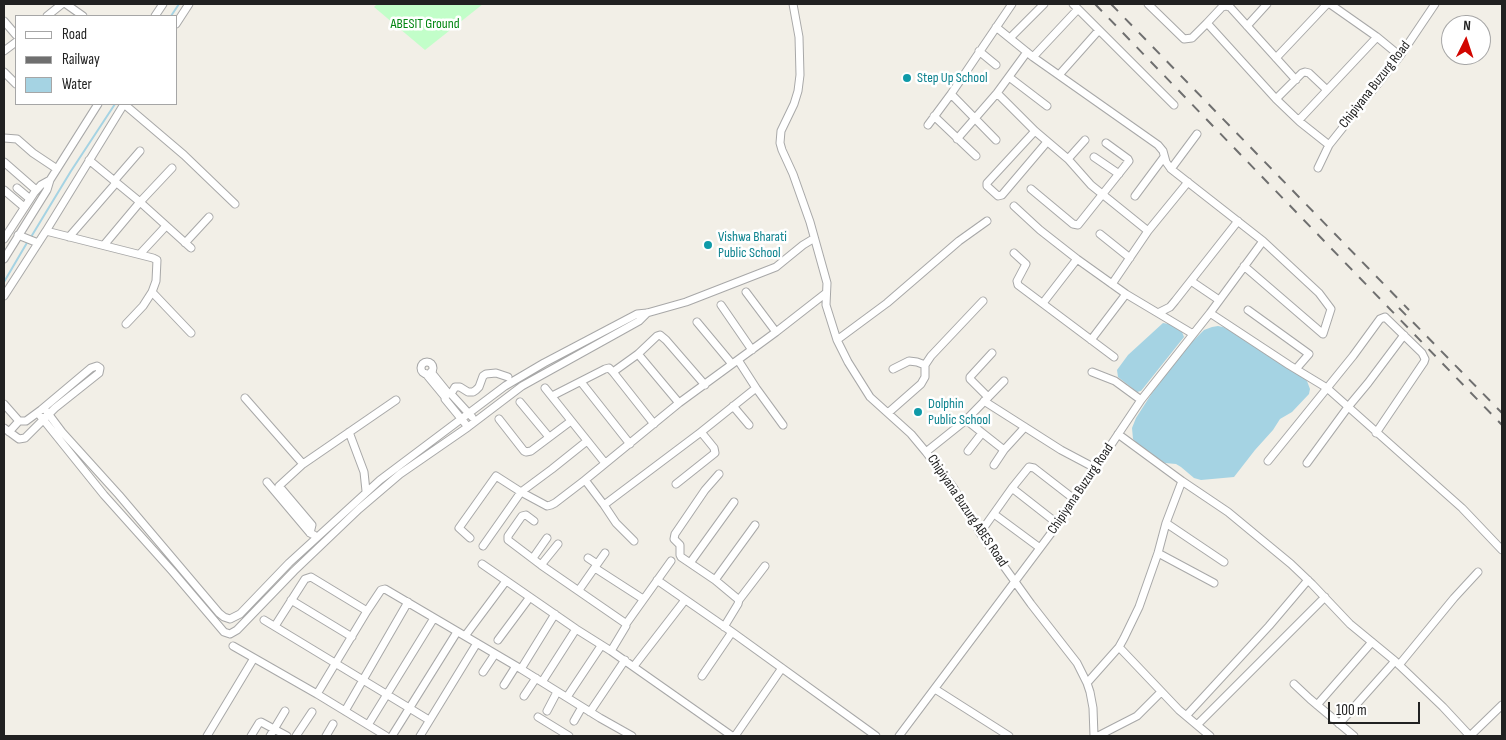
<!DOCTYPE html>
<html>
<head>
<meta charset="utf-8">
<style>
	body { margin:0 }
	#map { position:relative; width:1506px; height:740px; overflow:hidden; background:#f2efe7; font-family:"Sofia Sans Condensed",sans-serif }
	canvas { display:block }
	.frame { position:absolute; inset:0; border:5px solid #212121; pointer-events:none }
	.legend { position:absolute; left:15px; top:15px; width:162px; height:90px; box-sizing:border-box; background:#fff; border:1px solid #a6a6a6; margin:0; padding:6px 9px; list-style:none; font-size:15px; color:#212121 }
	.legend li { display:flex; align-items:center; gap:10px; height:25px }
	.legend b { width:25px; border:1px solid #a6a6a6 }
	.north { position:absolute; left:1441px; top:15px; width:50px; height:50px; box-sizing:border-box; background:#fff; border:1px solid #a6a6a6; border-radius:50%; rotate:4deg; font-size:14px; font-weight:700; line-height:20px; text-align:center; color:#212121 }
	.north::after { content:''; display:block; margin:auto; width:18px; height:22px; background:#d20600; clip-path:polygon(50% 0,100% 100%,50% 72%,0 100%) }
	.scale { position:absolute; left:1328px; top:702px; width:92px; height:22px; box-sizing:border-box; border:2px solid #212121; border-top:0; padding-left:6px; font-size:15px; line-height:18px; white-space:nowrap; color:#212121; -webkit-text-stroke:4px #fff; paint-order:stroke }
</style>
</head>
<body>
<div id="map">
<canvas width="1506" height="740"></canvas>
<div class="frame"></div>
<ul class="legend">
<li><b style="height:6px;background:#fff"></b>Road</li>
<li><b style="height:6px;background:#6f6f6f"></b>Railway</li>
<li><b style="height:14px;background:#a5d3e3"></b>Water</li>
</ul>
<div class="north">N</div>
<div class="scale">100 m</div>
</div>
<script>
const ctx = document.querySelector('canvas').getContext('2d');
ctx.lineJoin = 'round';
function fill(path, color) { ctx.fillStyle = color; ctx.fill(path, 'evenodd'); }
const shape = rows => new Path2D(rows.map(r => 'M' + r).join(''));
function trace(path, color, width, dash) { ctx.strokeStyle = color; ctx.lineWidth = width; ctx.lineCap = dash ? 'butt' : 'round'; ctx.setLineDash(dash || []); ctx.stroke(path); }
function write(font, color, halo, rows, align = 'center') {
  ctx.font = font + ' "Sofia Sans Condensed",sans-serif'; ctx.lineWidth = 5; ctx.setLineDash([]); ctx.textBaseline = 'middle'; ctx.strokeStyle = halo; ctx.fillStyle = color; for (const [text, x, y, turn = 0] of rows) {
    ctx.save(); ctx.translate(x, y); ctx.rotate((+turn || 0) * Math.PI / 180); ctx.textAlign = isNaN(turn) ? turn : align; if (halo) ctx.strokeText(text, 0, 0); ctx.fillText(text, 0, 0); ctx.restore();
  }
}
const park = shape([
	[377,4,483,4,425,50,374,7]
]);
const water = shape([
	[1163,323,1169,324,1182,332,1184,337,1141,391,1137,392,1118,377,1117,370,1128,355],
	[1218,326,1223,327,1233,332,1304,378,1307,381,1310,389,1309,394,1292,412,1280,419,1273,430,1255,450,1234,477,1201,480,1194,478,1181,467,1176,464,1165,463,1140,447,1133,439,1132,428,1136,418,1152,393,1185,349,1204,330,1212,327]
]);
const stream = shape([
	[171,16,179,4],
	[31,237,71,171,115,104],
	[4,282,28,241]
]);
const minor = shape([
	[66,4,83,16],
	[793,4,799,37,800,75,798,91,794,104,781,131,780,143,782,150,793,174,810,222,827,283,826,305,837,340,848,362,870,397,911,434,926,452,953,487,980,533,1031,604,1077,663,1087,683,1090,692,1093,708,1094,736],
	[1073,4,1174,105],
	[1148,4,1184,39,1192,38,1207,23,1276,99,1300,122,1329,145],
	[1330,4,1377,37,1400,56],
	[47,16,62,4],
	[155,16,163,4],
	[4,21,16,35],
	[1207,23,1222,7,1226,6,1230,7,1296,80],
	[176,24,189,4],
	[1247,26,1267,4],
	[996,27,1033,57,1158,145,1163,151,1166,162,1171,169,1263,241,1319,293,1331,309,1323,334,1244,266],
	[1010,38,1044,4],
	[4,51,16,42],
	[979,51,996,65],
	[1033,57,1078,9],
	[1276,58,1327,4],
	[4,72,16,84],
	[1059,75,1099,30],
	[1009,77,1047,106],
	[997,93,1035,131,1068,159,1091,185,1148,231],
	[951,94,996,140],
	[1276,99,1302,73,1305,72,1309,73,1327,90],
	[124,104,184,155,235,204],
	[934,116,976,156],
	[1299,120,1377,37],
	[928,125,951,94,1012,4],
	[1035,131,987,183,987,186,998,196,1002,195,1047,142],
	[4,138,17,139,33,153,57,169],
	[957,139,997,93,1027,52],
	[1094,157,1119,174],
	[1068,159,1085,140],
	[89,160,140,202,191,248],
	[4,162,36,190],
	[1318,168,1329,145,1400,56,1435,4],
	[1171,169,1197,134],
	[114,181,140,151],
	[17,188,30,199],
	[1031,189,1073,224,1078,225,1129,161,1128,159,1106,143],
	[4,190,24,207],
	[1135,196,1164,157],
	[1014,206,1040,230,1077,259,1126,294,1193,334],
	[46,231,153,258,157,260,156,281,152,292,143,306,126,324],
	[1100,234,1130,258],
	[18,235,38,243],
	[69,237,116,183],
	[4,239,34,193,41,185,50,180],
	[185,243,209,217],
	[104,245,140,202,172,168],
	[1014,253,1026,264,1017,281,1018,285,1114,357],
	[140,254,166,226],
	[4,259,47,190,50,180,98,104],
	[1191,281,1219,300],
	[1112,284,1148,231,1188,182],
	[152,292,191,333],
	[746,292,776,332],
	[4,296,46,231,124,104],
	[1043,303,1077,259],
	[721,305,752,350],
	[1248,310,1309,354,1296,369],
	[1158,313,1170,307,1175,301,1238,221],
	[1210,313,1289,365,1327,388,1462,508,1502,550],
	[697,322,732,364],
	[837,340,887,303,959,241,987,221],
	[1091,340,1126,294],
	[638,354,679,403],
	'421 368a6 6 0 1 1 12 0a6 6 0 1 1-12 0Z',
	[893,369,909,361,917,362,925,365],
	[431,372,448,393],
	[613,372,638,354,657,336,660,335,666,340,705,385],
	[1092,372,1115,381,1141,400],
	[426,374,445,397],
	[581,382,630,444],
	[545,388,605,463],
	[756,388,783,425],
	[451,394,455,387,460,387,468,392,473,392,476,390,479,387,483,376,486,374,496,373,508,377],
	[552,396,605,369,609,368,613,372,654,424],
	[988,397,970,379,970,377,992,353],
	[245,398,303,464],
	[984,401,1061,450,1095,468],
	[520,402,549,437],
	[4,404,19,421,26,421,41,410,91,368,97,366,100,368,99,373,55,408,25,438,19,439,4,428],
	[733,406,749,425],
	[44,408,62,432,119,495,219,613,224,617,230,619,240,614,289,563,380,480,505,386,544,363,637,314,647,313,686,302,776,267,803,245,813,239],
	[38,413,104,495,173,572,224,632,230,634,237,630,294,571,359,509,400,474,468,427,522,386,639,321,647,313],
	[888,413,921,384,925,377,925,365,931,356,983,301],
	[499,419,524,451,526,452,531,451,571,421],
	[966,420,1004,450,994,465],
	[468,427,445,399,446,394,451,394,472,417],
	[9,432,19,421],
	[349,432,364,472,366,491],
	[1118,434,1182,481,1228,512,1291,564,1312,584,1350,624,1395,661,1443,707,1470,736],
	[1004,450,1025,427],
	[968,451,982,433],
	[926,452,966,420,1004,381],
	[1268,461,1353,356,1380,319,1385,317,1422,353,1425,359,1424,362,1376,433],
	[1307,463,1348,407,1368,383,1404,335],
	[719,474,705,490,675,534,674,539,680,545,680,555,681,557,715,580,739,600,738,604,724,627],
	[585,480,679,403,776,332,826,293],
	[267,482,310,533,314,535],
	[676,484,715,453,714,448,701,432],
	[1012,488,1058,524],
	[604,505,701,432,756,388,738,360],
	[994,514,1040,548],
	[534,521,526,515,522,516,508,536,508,540,541,565,625,623,626,626,611,651],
	[1166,523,1224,562],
	[310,533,312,525,279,486,303,464,396,400],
	[980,533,1012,488,1029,467,1034,468,1074,499],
	[470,538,459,528,496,476,521,492,547,506,551,505,555,503,585,480,604,505,616,523,634,541],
	[483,546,521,492,552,469,587,441],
	[1158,553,1214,583],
	[533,558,547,538],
	[588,558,597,564],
	[690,563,734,502],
	[482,564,576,629,611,651,732,736],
	[541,565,558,544],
	[595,568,643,599],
	[657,580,732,632,876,736],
	[715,580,755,525],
	[579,590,605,553],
	[291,600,352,637],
	[739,600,765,566],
	[264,620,429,720],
	[626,624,671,561],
	[275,626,305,579,311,577,367,611],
	[465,636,506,581],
	[498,640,530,597],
	[233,646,317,694,367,611,381,590,385,589,521,669,600,718,632,736],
	[1119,647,1179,710,1210,736],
	[1399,665,1454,598,1478,572],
	[634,666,685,600],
	[521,669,555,614],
	[483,672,495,654],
	[702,676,732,632],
	[542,682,576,629],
	[1087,683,1119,647,1124,638,1139,607,1158,553,1166,523,1182,481],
	[1294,684,1310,699,1354,736],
	[504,685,516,666],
	[935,689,1009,736],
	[317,694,386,736],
	[524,696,536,678],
	[567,697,601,646],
	[1317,705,1372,642],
	[345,711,408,602],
	[547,711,557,692],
	[590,712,625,660],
	[1186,716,1269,626,1308,580],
	[538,717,569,736],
	[574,721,582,707],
	[1339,724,1395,661],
	[368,725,434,618],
	[1197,725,1325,597],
	[207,736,254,658],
	[251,736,259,723,261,722,287,736],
	[270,736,285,711],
	[296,736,312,712],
	[326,736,333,724],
	[392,736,457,632],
	[420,736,477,643],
	[735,736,782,668],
	[899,736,1058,524,1141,400,1210,313,1263,241],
	[1098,736,1137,716,1161,692],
	[1470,736,1502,705]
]);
const rail = shape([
	[1095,4,1502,425],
	[1111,4,1409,310],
	[1399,308,1502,413]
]);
const markers = [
	[907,78,5,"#0f9aa8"],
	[708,245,5,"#0f9aa8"],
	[918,412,5,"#0f9aa8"]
];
const parkNames = [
	["ABESIT Ground",425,24]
];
const cultureNames = [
	["Step Up School",917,78],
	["Vishwa Bharati",718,237],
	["Public School",718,253],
	["Dolphin",928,404],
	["Public School",928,420]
];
const streetNames = [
	["Chipiyana Buzurg Road",1375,85,-52],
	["Chipiyana Buzurg Road",1081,489,-56],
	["Chipiyana Buzurg ABES Road",967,511,56]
];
fill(park, '#c2fec9');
fill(water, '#a5d3e3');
trace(stream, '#a5d3e3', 2);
trace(minor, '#a8a8a8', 9);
trace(minor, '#fff', 7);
trace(rail, '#6f6f6f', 2, [10, 10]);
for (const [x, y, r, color] of markers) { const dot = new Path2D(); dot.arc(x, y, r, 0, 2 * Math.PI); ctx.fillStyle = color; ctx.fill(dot); trace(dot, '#fff', 2); }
write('14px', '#038612', '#fff', parkNames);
write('14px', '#0d838f', '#fff', cultureNames, 'left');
write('14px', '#212121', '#fff', streetNames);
</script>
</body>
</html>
